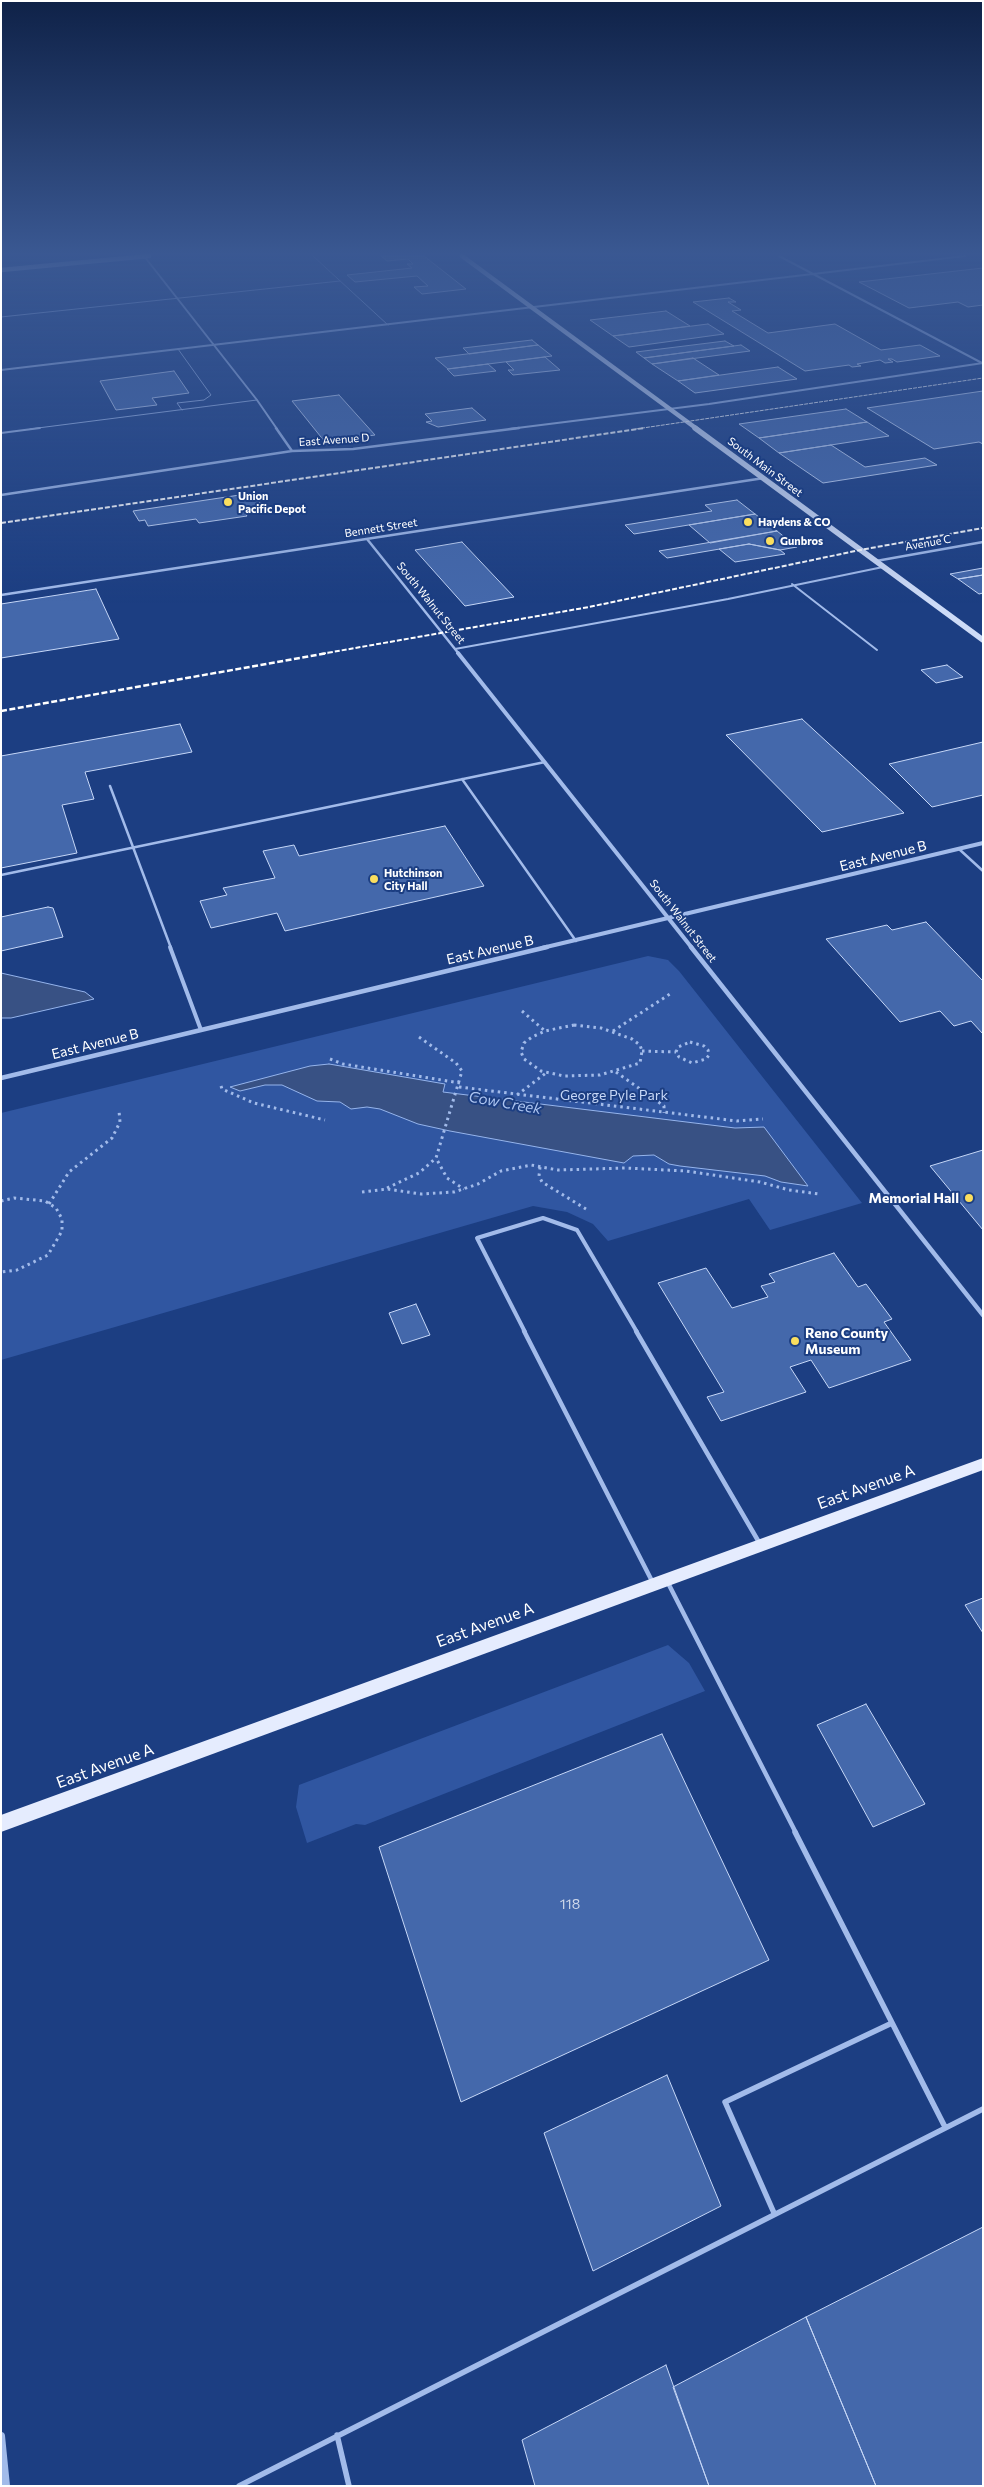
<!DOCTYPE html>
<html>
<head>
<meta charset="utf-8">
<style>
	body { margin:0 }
	#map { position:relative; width:984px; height:2487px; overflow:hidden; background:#1c3e82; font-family:Commissioner,sans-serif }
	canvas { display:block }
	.frame { position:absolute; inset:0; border:2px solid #fff; pointer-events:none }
</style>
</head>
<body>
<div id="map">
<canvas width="984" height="2487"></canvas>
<div class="frame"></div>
</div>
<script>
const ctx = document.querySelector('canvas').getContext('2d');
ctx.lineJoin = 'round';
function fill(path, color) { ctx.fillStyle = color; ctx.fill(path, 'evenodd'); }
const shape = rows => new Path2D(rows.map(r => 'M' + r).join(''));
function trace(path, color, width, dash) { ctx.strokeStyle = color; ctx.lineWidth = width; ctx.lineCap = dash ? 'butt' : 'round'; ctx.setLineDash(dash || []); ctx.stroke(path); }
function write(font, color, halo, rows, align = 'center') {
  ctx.font = font + ' Commissioner,sans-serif'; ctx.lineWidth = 4; ctx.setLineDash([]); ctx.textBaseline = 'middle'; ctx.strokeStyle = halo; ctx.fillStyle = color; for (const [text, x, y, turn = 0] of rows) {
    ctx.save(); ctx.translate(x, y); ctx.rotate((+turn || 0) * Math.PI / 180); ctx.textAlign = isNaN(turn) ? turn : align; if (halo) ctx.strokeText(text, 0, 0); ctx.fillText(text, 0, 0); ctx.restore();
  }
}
const green = shape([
	[648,956,668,960,679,971,862,1203,770,1230,749,1199,608,1241,593,1224,567,1212,533,1206,1,1360,1,1113],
	[668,1645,689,1663,705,1691,365,1825,356,1824,307,1843,296,1807,299,1785]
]);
const water = shape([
	[1,973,85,992,94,999,11,1018,1,1018,1,973],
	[329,1064,445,1084,443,1092,735,1128,764,1127,808,1186,781,1182,765,1176,680,1166,669,1164,654,1155,633,1156,624,1163,450,1131,418,1124,380,1109,367,1107,351,1109,340,1102,317,1101,282,1085,265,1085,240,1091,230,1087,310,1066,329,1064]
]);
const building = shape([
	[381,256,424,256,466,289,422,294,414,287,428,286,417,276,355,282,347,275,412,268,407,264,413,264,408,259,387,261,381,256],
	[983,268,983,305,968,307,958,302,909,308,859,282,983,268],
	[729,298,736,302,728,302,741,310,732,311,768,333,835,324,881,350,920,345,940,356,897,362,892,359,888,359,893,362,885,363,880,360,857,364,861,366,852,367,849,365,805,371,693,302,729,298],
	[666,311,690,326,613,336,590,320,666,311],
	[708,324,724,334,629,347,613,336,708,324],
	[532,340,538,345,469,354,463,348,532,340],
	[725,341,734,346,644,358,636,352,725,341],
	[538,345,552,356,448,369,435,358,538,345],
	[741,345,750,351,652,364,644,358,741,345],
	[545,357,560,370,513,375,508,370,514,370,506,362,545,357],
	[693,358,719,375,678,381,652,364,693,358],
	[488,364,496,371,454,376,447,369,488,364],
	[778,367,797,379,695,393,678,381,778,367],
	[174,371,189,393,152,398,157,405,116,410,100,381,174,371],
	[983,391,983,444,979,442,934,449,867,408,983,391],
	[339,395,375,435,325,442,292,401,339,395],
	[472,408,486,420,438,427,426,422,432,421,425,414,472,408],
	[846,409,867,422,759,438,739,424,846,409],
	[867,422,889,436,779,453,759,438,867,422],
	[831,445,865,467,925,458,937,465,823,483,779,453,831,445],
	[253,493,265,510,245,513,247,516,199,523,196,519,148,526,145,520,139,521,133,511,253,493],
	[737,500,755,514,634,534,625,525,712,511,705,505,737,500],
	[755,514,777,531,710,543,689,525,755,514],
	[777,531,797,547,780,550,749,544,667,558,659,551,777,531],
	[462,542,514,597,465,606,415,550,462,542],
	[749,544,780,550,785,554,735,562,719,549,749,544],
	[983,568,983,575,958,579,950,574,983,568],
	[983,575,983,593,979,594,958,579,983,575],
	[96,589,119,639,1,658,1,604,96,589],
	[947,665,963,677,936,683,921,670,947,665],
	[802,719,904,813,822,832,726,735,802,719],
	[180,724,192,752,85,772,94,799,62,805,77,853,1,868,1,756,180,724],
	[983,742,983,795,932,807,889,764,983,742],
	[445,826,484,886,285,931,277,913,211,928,200,901,227,895,223,888,275,878,263,851,294,845,299,856,445,826],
	[48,907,53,908,63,937,1,951,1,917,48,907],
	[926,922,983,981,983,1034,971,1021,954,1026,940,1011,900,1022,826,939,887,925,892,930,926,922],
	[983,1150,983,1230,930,1166,983,1150],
	[834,1253,858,1287,866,1284,892,1319,884,1322,911,1360,829,1388,811,1360,790,1367,806,1392,721,1421,707,1397,724,1392,658,1283,706,1268,732,1308,768,1297,761,1286,775,1282,769,1274,834,1253],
	[416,1304,430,1335,402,1344,389,1313,416,1304],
	[983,1598,983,1633,965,1605,983,1598],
	[866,1704,925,1804,873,1827,817,1725,866,1704],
	[662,1734,769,1960,461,2102,379,1847,662,1734],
	[667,2075,721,2206,593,2271,544,2133,667,2075],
	[983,2227,983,2486,876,2486,806,2317,983,2227],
	[806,2317,876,2486,709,2486,673,2387,806,2317],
	[666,2365,709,2486,535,2486,522,2440,666,2365]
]);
const path = shape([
	[522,1011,545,1031],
	[574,1025,601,1028,632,1039,640,1045,642,1051,640,1063,600,1075,564,1076,541,1071,524,1059,521,1052,524,1043,532,1037,545,1031,574,1025],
	[613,1031,670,994],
	[419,1037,456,1063,462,1071,436,1158,447,1178,464,1189],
	[690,1042,704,1046,708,1050,709,1055,706,1059,692,1063,679,1057,676,1052,678,1047,690,1042],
	[642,1051,676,1052],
	[330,1059,343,1064,460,1083],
	[616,1072,664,1106,664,1113],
	[221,1086,222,1089,254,1103,325,1120],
	[459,1087,737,1121,763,1119],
	[517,1095,546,1073],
	[540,1167,539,1176,542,1182,586,1209],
	[387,1188,419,1173,436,1158],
	[362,1192,387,1189,421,1194,454,1192,478,1184,501,1171,531,1165,558,1170,626,1168,686,1171,760,1182,789,1190,819,1194],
	[1,1201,14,1198,45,1201,56,1208,62,1219,62,1231,48,1255,17,1270,1,1272],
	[49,1204,69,1172,112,1138,120,1122,119,1111]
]);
const laneFar5 = shape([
	[313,256,388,325],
	[1,317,340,281],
	[178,349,211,395,204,400,177,403,182,410],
	[30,429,257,400]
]);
const laneFar4 = shape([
	[1,433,40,428],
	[792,584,877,650],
	[455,649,728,599,883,567]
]);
const laneFar3 = shape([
	[462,779,576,941],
	[110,786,171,948],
	[959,849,983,871],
	[1,875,545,762]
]);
const laneFar2 = shape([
	[170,947,201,1030],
	[525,1332,477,1238,543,1218,577,1230,637,1332]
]);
const laneFar1 = shape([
	[524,1331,653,1583],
	[636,1331,760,1544],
	[667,1581,796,1833]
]);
const lane = shape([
	[795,1832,945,2127],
	[774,2213,725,2102,892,2023],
	[337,2435,349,2486],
	[239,2486,983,2109]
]);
const streetFar4 = shape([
	[144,256,257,400,277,429],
	[779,256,982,363],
	[1,370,965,256],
	[509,429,709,404,983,363]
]);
const streetFar3 = shape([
	[276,428,292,451],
	[1,495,292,451,353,449,519,428],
	[367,539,459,654],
	[876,561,983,542],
	[1,595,764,478]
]);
const streetFar2 = shape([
	[458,653,692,948],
	[542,948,983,843]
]);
const streetFar1 = shape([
	[691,947,983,1315],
	[1,1078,547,947]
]);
const street = shape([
	[1,2436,6,2486]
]);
const secondaryFar1 = shape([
	[462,256,697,429],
	[1,270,149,256]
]);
const secondary = shape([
	[695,428,983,640]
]);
const primary = shape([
	[983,1458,983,1470,1,1832,1,1815,983,1458]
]);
const railFar2 = shape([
	[636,429,983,378]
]);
const railFar1 = shape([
	[1,523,644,428],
	[321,654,589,607,860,550,983,528]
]);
const rail = shape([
	[1,711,328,653]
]);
const markers = [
	[228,502,5,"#fade5f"],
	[748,522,5,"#fade5f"],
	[770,541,5,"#fade5f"],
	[374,879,5,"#fade5f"],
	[969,1198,5,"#fade5f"],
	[795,1341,5,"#fade5f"]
];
const farStreetnames = [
	["East Avenue D",334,440,-4],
	["South Main Street",765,467,37],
	["Bennett Street",381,528,-9],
	["Avenue C",928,543,-10],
	["South Walnut Street",431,603,51],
	["South Walnut Street",683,921,52]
];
const farPoinames = [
	["Union",238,496],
	["Pacific Depot",238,509],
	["Haydens & CO",758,522],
	["Gunbros",780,541],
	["Hutchinson",384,873],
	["City Hall",384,886]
];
const streetNames = [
	["East Avenue B",883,856,-14],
	["East Avenue B",490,950,-13],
	["East Avenue B",95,1044,-14]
];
const parkNames = [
	["George Pyle Park",614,1095]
];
const poiNames = [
	["Memorial Hall",959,1198],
	["Reno County",805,1333,"left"],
	["Museum",805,1349,"left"]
];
const nearNumbernames = [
	["118",570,1904]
];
const waterNames = [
	["Cow Creek",505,1103,10]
];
const nearStreetnames = [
	["East Avenue A",866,1487,-20],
	["East Avenue A",485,1625,-20],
	["East Avenue A",105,1766,-20]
];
fill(green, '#3056a1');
fill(water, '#385184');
trace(water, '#95b4ec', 1);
fill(building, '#4468ab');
trace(building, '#c6d7f7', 1);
trace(path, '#a2bbea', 3, [2.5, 4]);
trace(laneFar5, '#a2bbea', 1);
trace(laneFar4, '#a2bbea', 2);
trace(laneFar3, '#a2bbea', 2.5);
trace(laneFar2, '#a2bbea', 4);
trace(laneFar1, '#a2bbea', 4.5);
trace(lane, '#a2bbea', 5.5);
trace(streetFar4, '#a2bbea', 2);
trace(streetFar3, '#a2bbea', 2.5);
trace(streetFar2, '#a2bbea', 4);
trace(streetFar1, '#a2bbea', 4.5);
trace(street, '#a2bbea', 8);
trace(secondaryFar1, '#cddbf7', 4.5);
trace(secondary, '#cddbf7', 5.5);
fill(primary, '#e5ecfe');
trace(railFar2, '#fff', 1, [4, 1]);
trace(railFar1, '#fff', 2, [5, 2]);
trace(rail, '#fff', 2.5, [6, 2.5]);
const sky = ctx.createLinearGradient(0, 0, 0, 604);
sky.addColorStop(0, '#0f2248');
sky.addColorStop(0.42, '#3a5892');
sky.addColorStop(1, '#3a589200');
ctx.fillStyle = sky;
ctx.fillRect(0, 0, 984, 604);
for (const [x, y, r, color] of markers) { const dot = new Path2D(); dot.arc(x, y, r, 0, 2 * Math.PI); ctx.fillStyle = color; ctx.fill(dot); trace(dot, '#1c3e82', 2); }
write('11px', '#fff', '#1c3e82', farStreetnames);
write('bold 11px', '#fff', '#1c3e82', farPoinames, 'left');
write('14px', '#fff', '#1c3e82', streetNames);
write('14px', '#c6d7f7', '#1c3e82', parkNames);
write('bold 14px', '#fff', '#1c3e82', poiNames, 'right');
write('14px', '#d0d9ea', null, nearNumbernames);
write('italic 15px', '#adc5f1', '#1c3e82', waterNames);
write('16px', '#fff', '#1c3e82', nearStreetnames);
</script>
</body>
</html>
